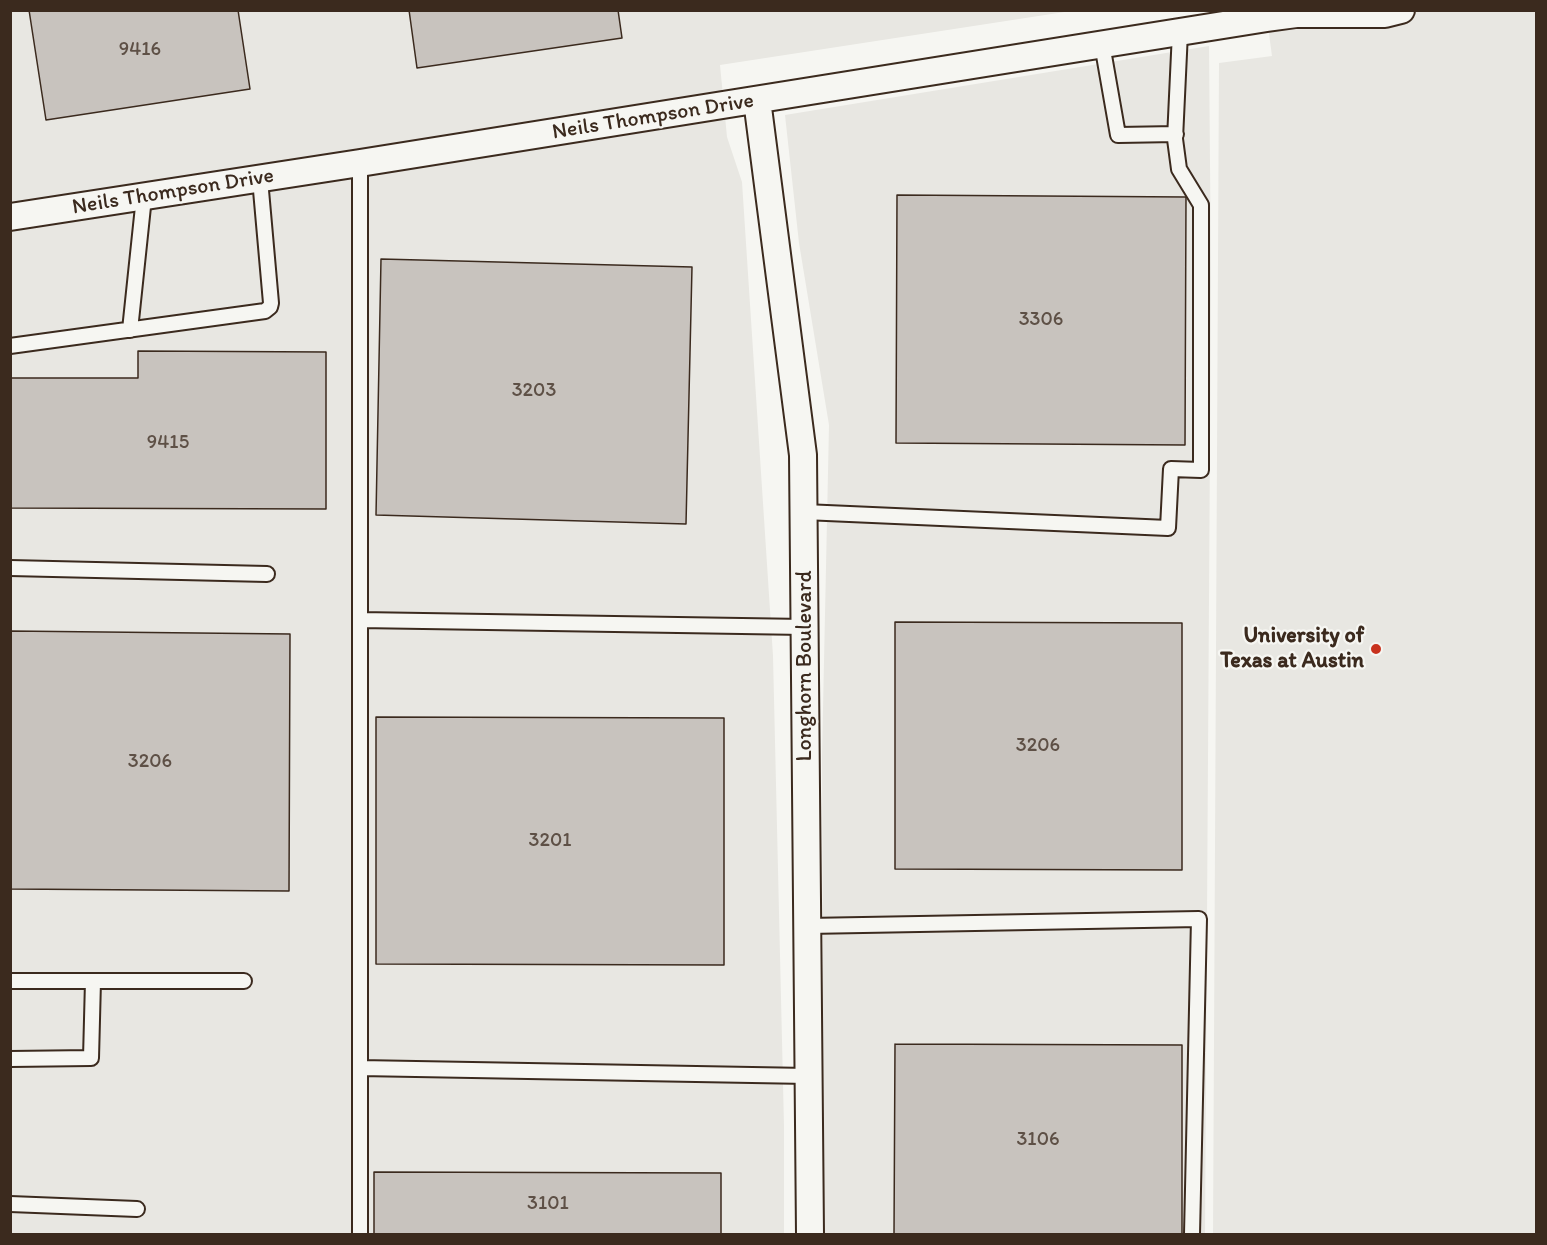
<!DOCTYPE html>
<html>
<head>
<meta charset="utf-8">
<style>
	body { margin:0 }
	#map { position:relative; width:1547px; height:1245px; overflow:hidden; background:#f6f6f2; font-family:Itim,sans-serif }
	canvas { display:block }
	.frame { position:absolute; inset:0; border:12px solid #3b2a1e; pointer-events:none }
</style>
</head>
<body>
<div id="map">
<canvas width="1547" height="1245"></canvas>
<div class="frame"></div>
</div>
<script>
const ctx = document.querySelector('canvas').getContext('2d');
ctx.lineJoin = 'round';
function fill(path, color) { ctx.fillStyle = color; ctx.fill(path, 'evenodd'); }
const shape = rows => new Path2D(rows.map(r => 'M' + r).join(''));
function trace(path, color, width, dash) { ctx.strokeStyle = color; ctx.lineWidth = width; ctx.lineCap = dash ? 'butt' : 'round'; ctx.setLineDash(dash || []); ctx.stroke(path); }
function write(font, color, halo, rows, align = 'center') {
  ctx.font = font + ' Itim,sans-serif'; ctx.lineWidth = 4.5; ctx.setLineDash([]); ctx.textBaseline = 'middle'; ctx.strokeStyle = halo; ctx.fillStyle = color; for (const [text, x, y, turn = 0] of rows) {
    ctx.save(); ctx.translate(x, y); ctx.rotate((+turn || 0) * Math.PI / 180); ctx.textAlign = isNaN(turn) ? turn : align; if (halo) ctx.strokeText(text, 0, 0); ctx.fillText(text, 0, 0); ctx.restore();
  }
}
const built = shape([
	[10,11,1071,11,720,65,727,137,742,182,773,656,784,1126,784,1234,11,1234],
	[1266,11,1536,11,1536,1234,1213,1234,1219,63,1272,56],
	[1209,46,1211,281,1205,1234,824,1234,822,756,829,425,799,243,785,115]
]);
const building = shape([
	[29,10,238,10,250,89,46,120,29,10],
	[409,10,618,10,622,38,417,68,409,10],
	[897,195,1186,197,1185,445,896,443,897,195],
	[381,259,692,267,686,524,376,515,381,259],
	[138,351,326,352,326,509,10,508,10,378,138,378,138,351],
	[895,622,1182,623,1182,870,895,869,895,622],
	[10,631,290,634,289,891,10,889,10,631],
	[376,717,724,718,724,965,376,964,376,717],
	[895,1044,1182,1045,1182,1234,894,1234,895,1044],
	[374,1172,721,1173,721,1234,374,1234,374,1172]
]);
const service = shape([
	[1102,44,1118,135,1176,134],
	[130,330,144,197],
	[10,346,265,311,270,307,271,303,260,179],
	[804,512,1168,528,1171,469,1201,470,1201,205,1179,169,1175,139,1180,32],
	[10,568,267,574],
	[360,620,805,627],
	[807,926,1199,919,1192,1234],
	[10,981,244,981],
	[10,1059,91,1058,93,981],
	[360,1068,808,1076],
	[10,1204,137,1209],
	[360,1234,360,163]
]);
const minor = shape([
	[757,100,803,455,810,1234],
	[10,217,360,163,1267,18,1296,14,1385,14,1401,10]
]);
const markers = [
	[1376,649,6,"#c8321e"]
];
const numberNames = [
	["9416",140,50],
	["3306",1041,320],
	["3203",534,391],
	["9415",168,443],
	["3206",1038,746],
	["3206",150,762],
	["3201",550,841],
	["3106",1038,1140],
	["3101",548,1204]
];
const streetNames = [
	["Neils Thompson Drive",653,117,-9],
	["Neils Thompson Drive",173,192,-9],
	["Longhorn Boulevard",805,666,-90]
];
const poiNames = [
	["University of",1364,636],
	["Texas at Austin",1364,661]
];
fill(built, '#e8e7e2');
fill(building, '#c8c3be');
trace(building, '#3b2a1e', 1.5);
trace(service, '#3b2a1e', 18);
trace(minor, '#3b2a1e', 30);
trace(service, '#f6f6f2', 14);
trace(minor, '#f6f6f2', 26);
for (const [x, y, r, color] of markers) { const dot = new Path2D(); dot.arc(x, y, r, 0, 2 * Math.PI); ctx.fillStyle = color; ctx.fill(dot); trace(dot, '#f6f6f2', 2); }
write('20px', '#5e5046', null, numberNames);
write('22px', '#3b2a1e', '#f6f6f2', streetNames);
write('bold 22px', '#3b2a1e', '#f6f6f2', poiNames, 'right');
</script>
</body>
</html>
